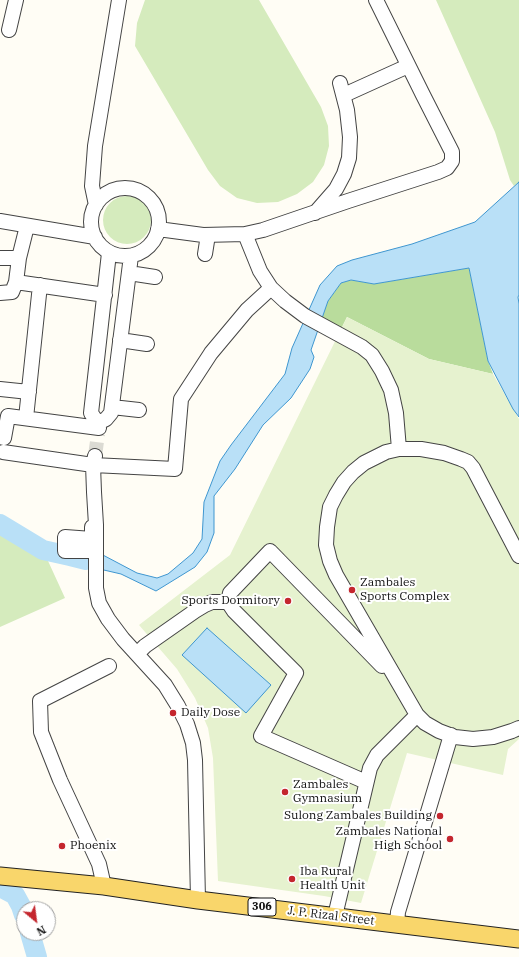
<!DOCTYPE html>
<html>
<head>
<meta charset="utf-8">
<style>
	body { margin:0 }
	#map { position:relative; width:519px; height:957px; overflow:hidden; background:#fffdf5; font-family:"IBM Plex Serif",serif }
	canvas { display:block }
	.north { position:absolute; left:16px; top:901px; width:40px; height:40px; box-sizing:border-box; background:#fff; border:1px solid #a0a0a0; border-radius:50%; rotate:151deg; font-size:11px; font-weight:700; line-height:16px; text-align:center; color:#111 }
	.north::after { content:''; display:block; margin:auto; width:14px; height:18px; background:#c4262e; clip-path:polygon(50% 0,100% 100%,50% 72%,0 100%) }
</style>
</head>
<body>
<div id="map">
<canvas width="519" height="957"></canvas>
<div class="north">N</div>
</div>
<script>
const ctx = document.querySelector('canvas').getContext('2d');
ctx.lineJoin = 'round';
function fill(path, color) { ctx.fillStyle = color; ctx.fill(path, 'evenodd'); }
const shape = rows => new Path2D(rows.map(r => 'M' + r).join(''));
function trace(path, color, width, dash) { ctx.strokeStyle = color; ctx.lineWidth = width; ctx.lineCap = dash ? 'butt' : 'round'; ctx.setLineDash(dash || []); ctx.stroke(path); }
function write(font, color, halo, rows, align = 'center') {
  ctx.font = font + ' "IBM Plex Serif",serif'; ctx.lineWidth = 4; ctx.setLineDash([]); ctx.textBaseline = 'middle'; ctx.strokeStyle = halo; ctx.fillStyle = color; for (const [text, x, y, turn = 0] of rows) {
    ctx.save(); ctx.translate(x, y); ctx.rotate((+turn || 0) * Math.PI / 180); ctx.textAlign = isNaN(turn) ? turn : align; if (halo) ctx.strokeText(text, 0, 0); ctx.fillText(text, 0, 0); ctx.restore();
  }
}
const green = shape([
	[145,0,259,0,321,107,328,126,329,146,324,165,313,182,297,194,278,202,257,203,237,198,220,186,208,170,135,46,137,23],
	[436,0,519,0,519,182,514,186,510,180,495,132],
	'103 220a24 24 0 1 1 48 0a24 24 0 1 1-48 0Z',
	[0,524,43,550,65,598,0,627]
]);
const forest = shape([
	[469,268,488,361,493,374,429,359,347,317,341,329,321,320,328,301,341,283,351,280,374,284]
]);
const pitch = shape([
	[347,317,429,359,493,374,519,419,519,739,508,749,503,775,407,753,361,903,324,896,218,881,213,758,208,728,195,698,177,669,139,625,230,555]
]);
const water = shape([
	[519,182,519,295,518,297,519,304,519,417,513,409,488,361,469,268,374,284,351,280,341,283,328,301,311,350,314,357,310,369,291,398,263,425,235,469,214,496,214,533,207,552,195,567,156,591,121,574,78,564,60,553,101,554,137,573,157,578,168,574,193,553,202,539,204,502,220,461,231,445,285,374,292,348,320,285,337,266,352,260,412,244,475,222,519,182],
	[207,628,271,685,246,713,182,655,207,628]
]);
const river = shape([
	[0,524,43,550,70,556,86,560],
	[0,887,15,895,21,906,24,915],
	[30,933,37,957]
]);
const minorTunnel = shape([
	[95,456,98,434]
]);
const minor = shape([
	[9,30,16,0],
	[344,95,408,66],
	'91 222a34 34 0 1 1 68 0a34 34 0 1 1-68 0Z',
	[96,205,92,186,95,146,119,0],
	[315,213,336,189,344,174,349,158,350,137,347,110,340,83],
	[0,221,95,237],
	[158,229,203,235,245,234,263,230,348,201,438,172,447,168,452,161,452,152,423,95,376,0],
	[245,234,260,271,271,288,285,301,305,316,362,347,372,355,382,371,391,390,396,413,399,449],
	[109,253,91,413,95,419,100,422,106,419,111,413,131,256],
	[205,254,208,235],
	[0,258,19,258],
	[129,273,155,277],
	[16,282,105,295],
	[0,293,12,292,16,282,19,258,27,226],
	[120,340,147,344],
	[0,389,29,392],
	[112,407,139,410],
	[26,418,40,285],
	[0,437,4,438,8,416,99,428],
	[3,452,93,465,175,469,181,399,211,353,247,310,271,288],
	[95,456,93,465,94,492,96,525,96,588,99,603,108,619,123,639,165,685,178,706,187,724,193,743,195,760,198,900],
	[92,527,92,539,65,537,65,551,96,551],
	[519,556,473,468,468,462,461,459,444,453,421,449,399,449,386,452,364,463,353,472,344,482,336,495,330,507,327,527,326,545,330,561,336,575,417,715,425,723,439,731,455,737,473,739,493,737,512,731,519,728],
	[137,654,145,646,195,611,205,605,212,602,228,602],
	[366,782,261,736,296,673,234,611,228,602,230,593,270,551,382,666],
	[104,886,99,864,60,780,41,732,40,701,109,666],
	[335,916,370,768,377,755,417,715],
	[397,924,398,912,451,735]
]);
const major = shape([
	[0,876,104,886,198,900,519,939]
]);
const markers = [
	[352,590,4,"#c4262e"],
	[288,601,4,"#c4262e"],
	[173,713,4,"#c4262e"],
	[285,792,4,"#c4262e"],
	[440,816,4,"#c4262e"],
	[450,839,4,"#c4262e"],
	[62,846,4,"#c4262e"],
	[292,879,4,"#c4262e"]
];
const shields = [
	[262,907,28]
];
const shieldNames = [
	["306",262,907]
];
const poiNames = [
	["Zambales",360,583],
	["Sports Complex",360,597],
	["Sports Dormitory",280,601,"right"],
	["Daily Dose",181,713],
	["Zambales",293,785],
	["Gymnasium",293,799],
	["Sulong Zambales Building",432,816,"right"],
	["Zambales National",442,832,"right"],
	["High School",442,846,"right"],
	["Phoenix",70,846],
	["Iba Rural",300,872],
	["Health Unit",300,886]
];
const streetNames = [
	["J. P. Rizal Street",331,916,7]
];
fill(green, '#d5ebbd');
fill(forest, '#b9dc9c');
fill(pitch, '#e6f2cf');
fill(water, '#b9e0f7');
trace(water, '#3f96cf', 1);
trace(river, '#b9e0f7', 20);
trace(minorTunnel, '#dbdad3', 14, [14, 7]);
trace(minor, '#444', 16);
trace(major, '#222', 19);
trace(minor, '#fff', 14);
trace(major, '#f9d66b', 17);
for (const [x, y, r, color] of markers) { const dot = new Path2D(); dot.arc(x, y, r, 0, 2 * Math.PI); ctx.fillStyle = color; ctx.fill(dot); trace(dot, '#fff', 1.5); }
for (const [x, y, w] of shields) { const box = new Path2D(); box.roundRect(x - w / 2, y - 9, w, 18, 3); ctx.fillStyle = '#fff'; ctx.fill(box); trace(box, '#111', 1); }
write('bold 11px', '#111', null, shieldNames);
write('12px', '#111', '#fff', poiNames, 'left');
write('12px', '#111', '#fff', streetNames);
</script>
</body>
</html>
